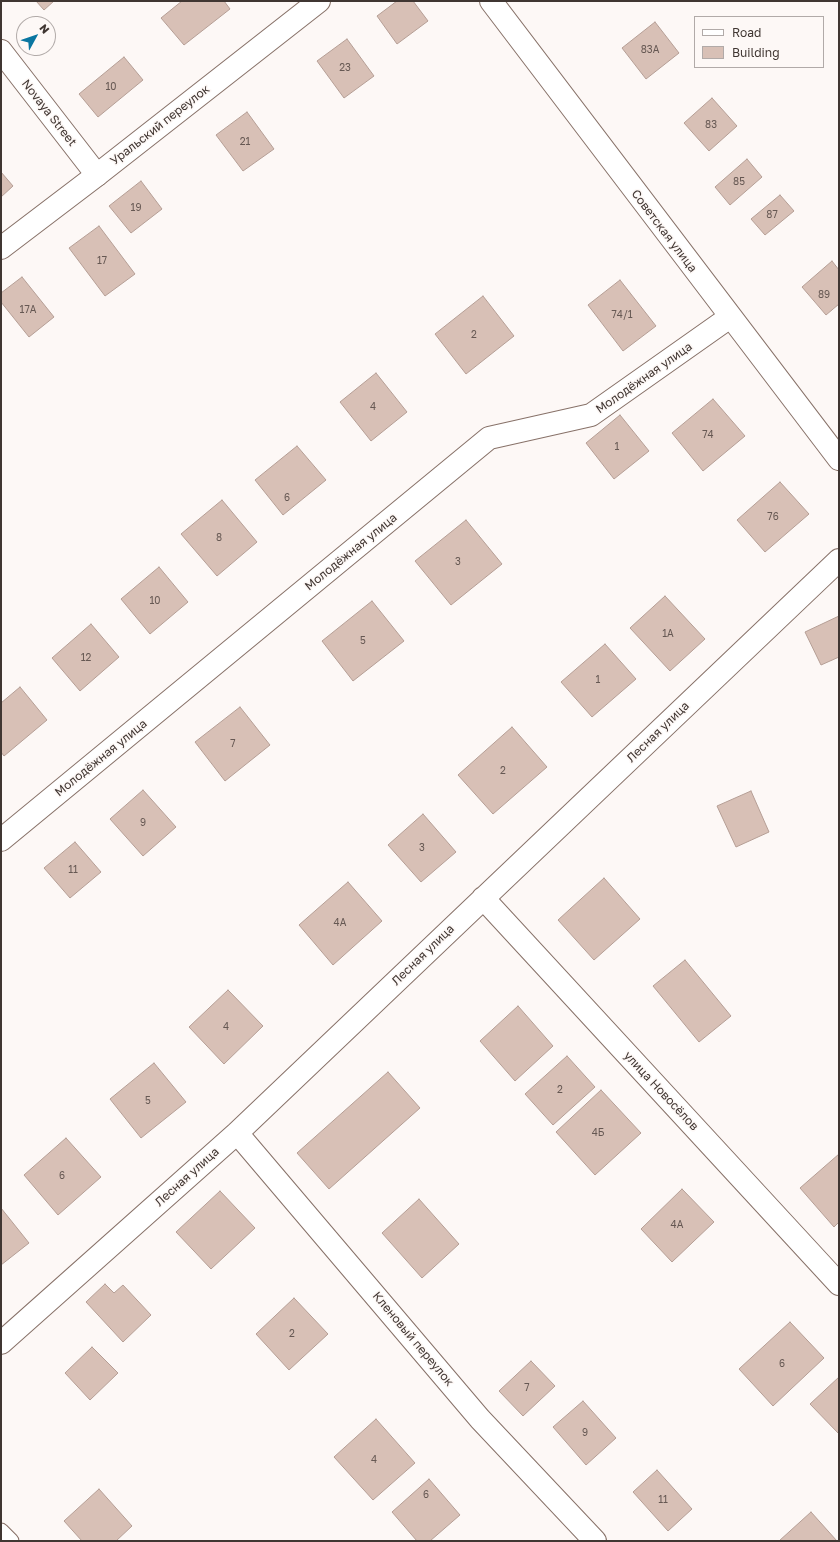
<!DOCTYPE html>
<html>
<head>
<meta charset="utf-8">
<style>
	body { margin:0 }
	#map { position:relative; width:840px; height:1542px; overflow:hidden; background:#fdf8f6; font-family:"Golos Text",sans-serif }
	canvas { display:block }
	.frame { position:absolute; inset:0; border:2px solid #403632; pointer-events:none }
	.legend { position:absolute; left:694px; top:16px; width:130px; height:52px; box-sizing:border-box; background:#fdf8f6; border:1px solid #b1aaa8; margin:0; padding:5px 7px; list-style:none; font-size:12px; color:#403632 }
	.legend li { display:flex; align-items:center; gap:8px; height:20px }
	.legend b { width:20px; border:1px solid #b1aaa8 }
	.north { position:absolute; left:16px; top:16px; width:40px; height:40px; box-sizing:border-box; background:#fdf8f6; border:1px solid #b1aaa8; border-radius:50%; rotate:50deg; font-size:11px; font-weight:700; line-height:16px; text-align:center; color:#403632 }
	.north::after { content:''; display:block; margin:auto; width:14px; height:18px; background:#0a76a1; clip-path:polygon(50% 0,100% 100%,50% 72%,0 100%) }
</style>
</head>
<body>
<div id="map">
<canvas width="840" height="1542"></canvas>
<div class="frame"></div>
<ul class="legend">
<li><b style="height:5px;background:#fff"></b>Road</li>
<li><b style="height:11px;background:#d8c0b6"></b>Building</li>
</ul>
<div class="north">N</div>
</div>
<script>
const ctx = document.querySelector('canvas').getContext('2d');
ctx.lineJoin = 'round';
function fill(path, color) { ctx.fillStyle = color; ctx.fill(path, 'evenodd'); }
const shape = rows => new Path2D(rows.map(r => 'M' + r).join(''));
function trace(path, color, width, dash) { ctx.strokeStyle = color; ctx.lineWidth = width; ctx.lineCap = dash ? 'butt' : 'round'; ctx.setLineDash(dash || []); ctx.stroke(path); }
function write(font, color, halo, rows, align = 'center') {
  ctx.font = font + ' "Golos Text",sans-serif'; ctx.lineWidth = 3; ctx.setLineDash([]); ctx.textBaseline = 'middle'; ctx.strokeStyle = halo; ctx.fillStyle = color; for (const [text, x, y, turn = 0] of rows) {
    ctx.save(); ctx.translate(x, y); ctx.rotate((+turn || 0) * Math.PI / 180); ctx.textAlign = isNaN(turn) ? turn : align; if (halo) ctx.strokeText(text, 0, 0); ctx.fillText(text, 0, 0); ctx.restore();
  }
}
const building = shape([
	[36,1,54,1,44,10,36,1],
	[182,1,224,1,230,9,184,45,161,18,182,1],
	[397,1,413,1,428,21,397,44,377,16,397,1],
	[655,22,679,53,646,79,622,48,655,22],
	[347,39,374,76,344,98,317,61,347,39],
	[124,57,143,80,98,117,79,94,124,57],
	[712,98,737,126,709,151,684,123,712,98],
	[247,112,274,149,243,171,216,135,247,112],
	[747,159,762,177,730,205,715,187,747,159],
	[1,172,13,186,1,197,1,172],
	[141,181,162,209,131,233,109,206,141,181],
	[780,195,794,211,765,235,751,219,780,195],
	[99,226,135,274,105,296,69,248,99,226],
	[832,261,839,270,839,304,826,315,802,287,832,261],
	[22,277,54,317,29,337,1,302,1,293,22,277],
	[620,280,656,326,623,351,588,305,620,280],
	[483,296,514,336,466,374,435,334,483,296],
	[376,373,407,412,371,441,340,402,376,373],
	[713,399,745,436,703,471,672,433,713,399],
	[620,415,649,451,614,479,586,443,620,415],
	[297,446,326,480,283,515,255,480,297,446],
	[780,482,809,514,765,552,737,520,780,482],
	[222,500,257,542,217,576,181,534,222,500],
	[466,520,502,564,451,605,415,561,466,520],
	[159,567,188,602,150,634,121,599,159,567],
	[665,596,705,639,670,671,630,628,665,596],
	[372,601,404,641,353,681,322,641,372,601],
	[839,616,839,657,821,665,805,632,839,616],
	[91,624,119,657,80,691,52,658,91,624],
	[605,644,636,679,592,717,561,682,605,644],
	[20,687,47,720,4,756,1,752,1,703,20,687],
	[240,707,270,745,225,781,195,742,240,707],
	[512,727,547,767,493,814,458,775,512,727],
	[143,790,176,827,143,856,110,819,143,790],
	[751,791,769,832,736,847,717,806,751,791],
	[423,814,456,852,421,882,388,845,423,814],
	[75,842,101,872,70,898,44,868,75,842],
	[604,878,640,919,594,960,558,920,604,878],
	[348,882,382,921,333,965,299,925,348,882],
	[685,960,731,1016,699,1042,653,986,685,960],
	[228,990,263,1026,224,1064,189,1027,228,990],
	[518,1006,553,1046,515,1081,480,1041,518,1006],
	[567,1056,595,1087,553,1125,525,1094,567,1056],
	[154,1063,186,1102,141,1138,110,1099,154,1063],
	[388,1072,420,1108,329,1189,297,1153,388,1072],
	[601,1090,641,1133,595,1175,556,1132,601,1090],
	[66,1138,101,1177,58,1215,24,1175,66,1138],
	[839,1154,839,1222,834,1227,800,1188,839,1154],
	[682,1189,714,1222,672,1262,641,1229,682,1189],
	[220,1191,255,1228,211,1269,176,1232,220,1191],
	[419,1199,459,1244,422,1278,382,1233,419,1199],
	[1,1208,29,1243,1,1265,1,1208],
	[105,1284,114,1293,123,1285,151,1315,123,1342,86,1302,105,1284],
	[294,1298,328,1334,289,1370,256,1334,294,1298],
	[790,1322,824,1358,773,1406,739,1369,790,1322],
	[92,1347,118,1373,90,1400,65,1373,92,1347],
	[531,1361,555,1386,523,1416,499,1391,531,1361],
	[839,1377,839,1434,810,1404,839,1377],
	[583,1401,616,1438,586,1465,553,1427,583,1401],
	[376,1419,415,1463,373,1500,334,1457,376,1419],
	[657,1470,692,1509,668,1531,633,1492,657,1470],
	[429,1479,460,1515,430,1541,417,1541,392,1512,429,1479],
	[99,1489,132,1526,116,1541,82,1541,64,1521,99,1489],
	[811,1512,837,1541,779,1541,811,1512]
]);
const service = shape([
	[1,1531,11,1541]
]);
const minor = shape([
	[491,1,839,459],
	[1,51,97,175],
	[1,840,489,438,591,415,730,317],
	[483,898,839,1284],
	[237,1133,480,1419,595,1541],
	[1,1343,237,1133,839,560]
]);
const tertiary = shape([
	[1,248,97,175,319,1]
]);
const numberNames = [
	["83А",650,50],
	["23",345,68],
	["10",111,87],
	["83",711,125],
	["21",245,142],
	["85",739,182],
	["19",136,208],
	["87",772,215],
	["17",102,261],
	["89",824,295],
	["17А",28,310],
	["74/1",622,315],
	["2",474,335],
	["4",373,407],
	["74",708,435],
	["1",617,447],
	["6",287,498],
	["76",773,517],
	["8",219,538],
	["3",458,562],
	["10",155,601],
	["1А",668,634],
	["5",363,641],
	["12",86,658],
	["1",598,680],
	["7",233,744],
	["2",503,771],
	["9",143,823],
	["3",422,848],
	["11",73,870],
	["4А",340,923],
	["4",226,1027],
	["2",560,1090],
	["5",148,1101],
	["4Б",598,1133],
	["6",62,1176],
	["4А",677,1225],
	["2",292,1334],
	["6",782,1364],
	["7",527,1388],
	["9",585,1433],
	["4",374,1460],
	["6",426,1495],
	["11",663,1500]
];
const streetNames = [
	["Novaya Street",49,113,52],
	["Уральский переулок",160,125,-38],
	["Советская улица",664,231,53],
	["Молодёжная улица",644,378,-35],
	["Молодёжная улица",351,552,-39],
	["Лесная улица",658,732,-44],
	["Молодёжная улица",101,758,-39],
	["Лесная улица",423,955,-44],
	["улица Новосёлов",661,1091,47],
	["Лесная улица",187,1177,-42],
	["Кленовый переулок",413,1339,50]
];
fill(building, '#d8c0b6');
trace(building, '#b59e95', 1);
trace(service, '#877168', 17);
trace(minor, '#877168', 24);
trace(tertiary, '#877168', 24);
trace(service, '#fff', 15);
trace(minor, '#fff', 22);
trace(tertiary, '#fff', 22);
write('10px', '#665853', null, numberNames);
write('12px', '#403632', '#fdf8f6', streetNames);
</script>
</body>
</html>
